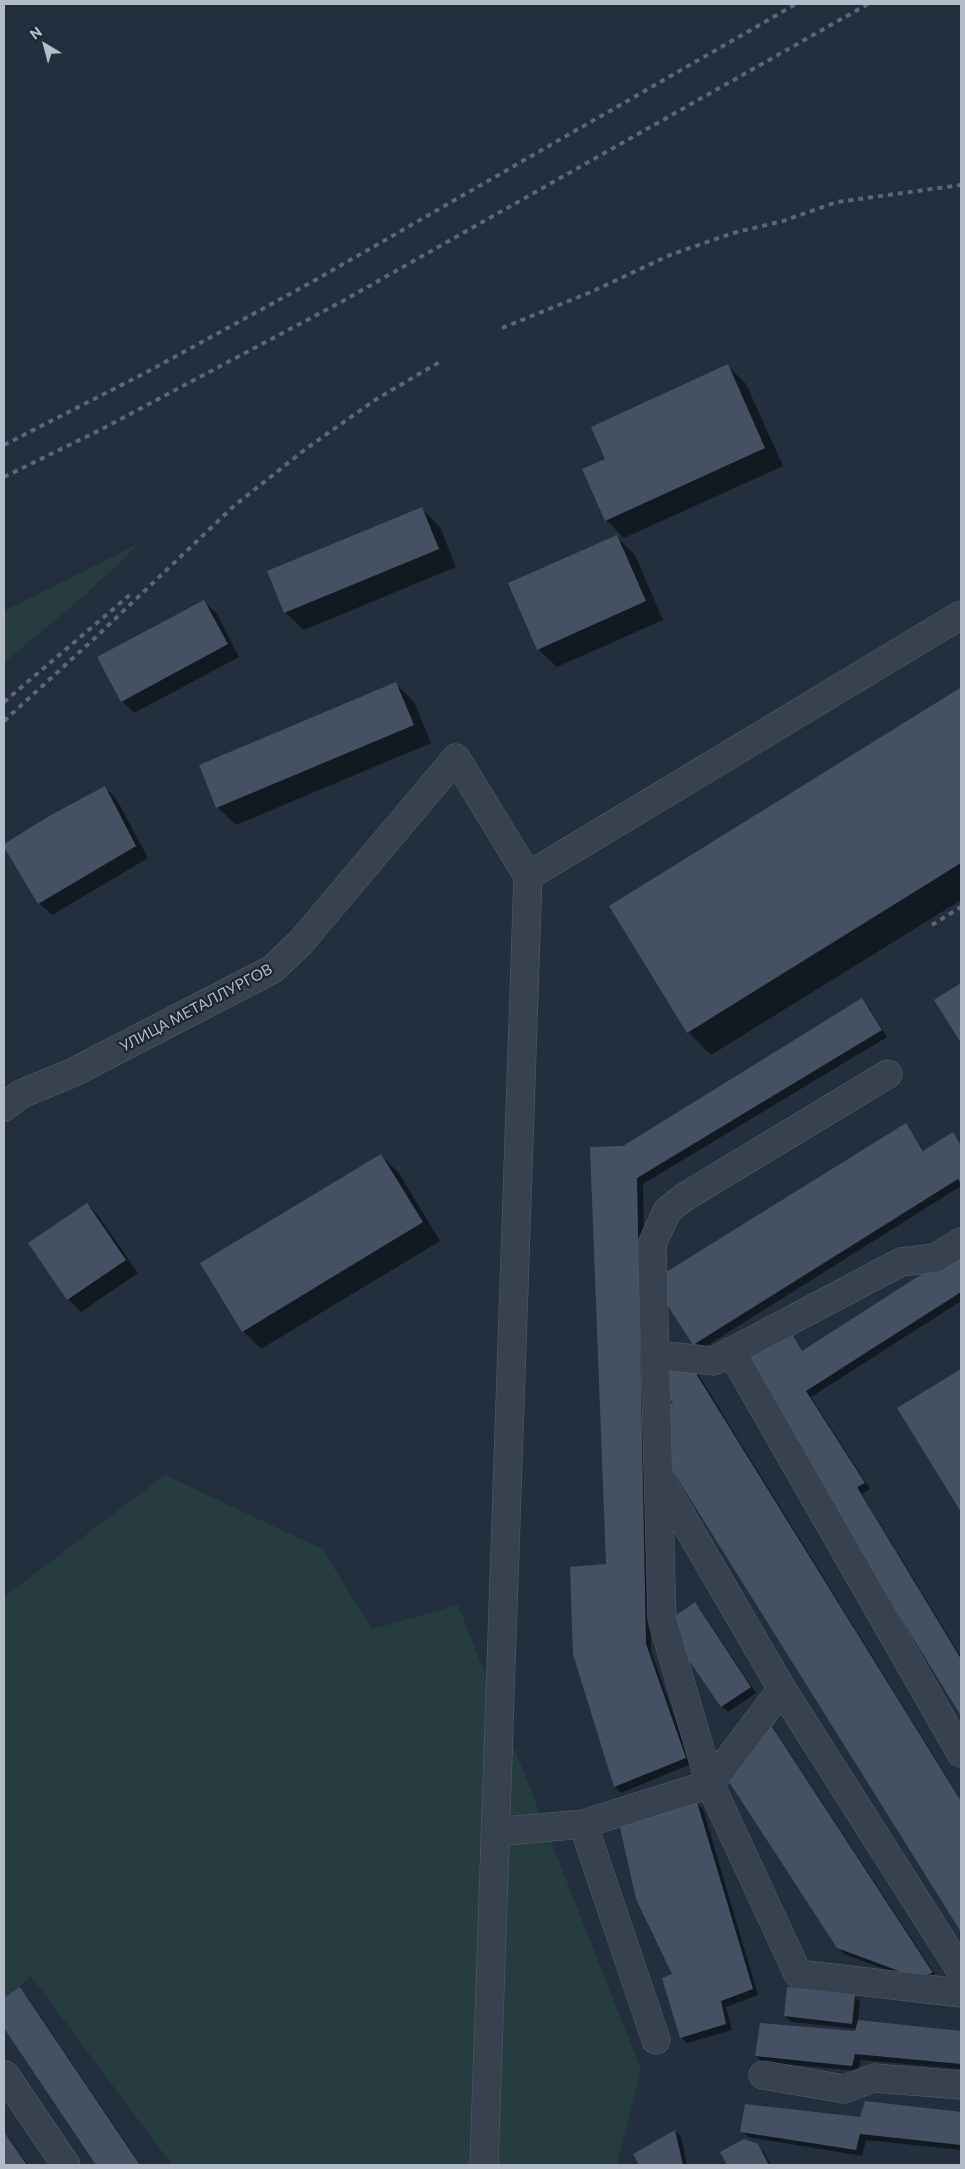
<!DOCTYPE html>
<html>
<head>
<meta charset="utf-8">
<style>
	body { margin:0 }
	#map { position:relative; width:965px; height:2169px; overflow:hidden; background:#242f3e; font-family:Commissioner,sans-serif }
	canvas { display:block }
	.frame { position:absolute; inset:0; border:5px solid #b4bcc9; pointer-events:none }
	.north { position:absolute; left:20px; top:20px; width:50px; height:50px; -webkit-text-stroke:4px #1d2633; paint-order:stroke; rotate:323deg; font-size:14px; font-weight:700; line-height:20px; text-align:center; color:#b4bcc9 }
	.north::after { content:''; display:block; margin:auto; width:18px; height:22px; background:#b4bcc9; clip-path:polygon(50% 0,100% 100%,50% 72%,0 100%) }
</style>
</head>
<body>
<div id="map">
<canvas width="965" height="2169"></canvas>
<div class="frame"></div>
<div class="north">N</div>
</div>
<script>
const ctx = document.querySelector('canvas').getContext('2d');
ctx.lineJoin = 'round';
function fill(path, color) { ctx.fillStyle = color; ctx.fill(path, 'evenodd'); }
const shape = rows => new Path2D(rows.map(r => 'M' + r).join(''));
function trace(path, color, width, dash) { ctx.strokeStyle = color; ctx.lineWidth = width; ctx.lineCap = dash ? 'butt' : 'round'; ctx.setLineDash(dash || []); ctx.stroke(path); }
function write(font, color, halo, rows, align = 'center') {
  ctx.font = font + ' Commissioner,sans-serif'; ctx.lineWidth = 4.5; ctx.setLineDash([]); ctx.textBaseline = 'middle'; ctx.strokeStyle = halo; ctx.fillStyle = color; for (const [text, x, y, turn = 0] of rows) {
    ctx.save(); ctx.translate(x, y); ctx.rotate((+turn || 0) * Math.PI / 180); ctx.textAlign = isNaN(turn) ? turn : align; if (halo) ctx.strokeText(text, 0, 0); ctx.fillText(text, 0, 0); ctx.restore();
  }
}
const green = shape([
	[140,543,86,594,4,663,4,611],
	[165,1475,322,1549,372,1629,458,1605,641,2070,617,2165,172,2165,31,1976,4,2001,4,1597]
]);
const shadow = shape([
	[728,366,746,384,783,466,624,538,606,520,607,459],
	[422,509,440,527,456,567,304,630,285,612],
	[617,537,635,555,663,620,557,667,538,649],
	[204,602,217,614,239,657,134,713,122,701],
	[396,684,414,702,431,743,236,825,217,807],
	[960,690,961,900,711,1055,688,1032,610,907],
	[105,787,117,800,148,858,52,915,39,903,4,845,52,816],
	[961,984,961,1040,936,1000],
	[861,1000,868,1006,887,1037,643,1184,647,1421,675,1404,693,1366,961,1800,961,1929,647,1428,651,1651,691,1764,621,1793,615,1787,574,1654,607,1566,623,1147],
	[905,1124,925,1152,953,1134,959,1140,961,1144,961,1186,700,1350,694,1344],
	[381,1155,399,1173,440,1241,261,1349,243,1331],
	[87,1204,99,1217,138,1273,81,1312,68,1299,30,1243],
	[961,1251,961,1301,811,1397,870,1489,862,1494,961,1657,961,1713,743,1360,788,1331,803,1352],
	[961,1370,961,1510,899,1409],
	[694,1604,701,1610,756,1693,728,1712,722,1706],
	[767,1720,773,1727,938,1979,922,1983,844,1954,838,1947],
	[696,1803,703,1809,758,1995,726,2007,732,2030,687,2043,681,2037,674,1974],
	[20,1989,26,1995,141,2165,97,2165,4,2026,4,2000],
	[854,1996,860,2002,858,2021,961,2032,961,2069,861,2060,858,2071,762,2062,756,2056,856,2033,857,2029,792,2022,785,2016],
	[866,2103,961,2113,961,2150,866,2140,862,2156,748,2137,742,2131,861,2119],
	[675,2131,681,2137,687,2165,641,2165,635,2154],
	[4,2133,9,2138,28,2165,4,2165],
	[757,2145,764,2152,771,2165,728,2165,721,2153]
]);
const building = shape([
	[728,364,765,448,605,521,582,469,605,459,591,427],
	[422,507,439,549,284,613,267,571],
	[617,535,646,601,537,650,508,583],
	[204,600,228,644,121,702,97,657],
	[396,682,414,725,216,808,199,765],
	[960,688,961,863,687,1033,609,906],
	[105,786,136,846,38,904,4,847,4,844,51,815],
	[961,983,961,1043,934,1000],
	[862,998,882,1030,637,1178,646,1644,686,1758,614,1787,573,1654,570,1567,606,1564,590,1147,623,1146],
	[906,1123,923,1151,953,1132,961,1145,961,1184,958,1179,693,1345,668,1306,663,1274],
	[381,1154,423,1222,242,1332,200,1263],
	[87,1203,126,1260,67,1300,28,1243],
	[961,1249,961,1292,806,1391,865,1483,857,1487,961,1659,961,1716,742,1360,789,1329,802,1351],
	[687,1359,961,1801,961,1932,642,1422,673,1403,658,1379],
	[961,1369,961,1512,897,1408],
	[695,1602,751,1687,721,1707,664,1624],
	[767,1719,933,1973,915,1977,837,1948,711,1754],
	[697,1802,753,1989,721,2001,726,2024,680,2038,662,1978,672,1974,636,1899,619,1823],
	[20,1987,140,2165,96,2165,4,2028,4,1998],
	[787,1987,855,1995,852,2024,784,2016],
	[858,2020,961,2031,961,2064,855,2054,852,2066,755,2056,760,2023,855,2031],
	[865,2101,961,2112,961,2145,860,2134,856,2150,740,2132,745,2104,860,2117],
	[675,2130,683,2165,639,2165,633,2154],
	[4,2132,27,2165,4,2165],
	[744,2139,758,2144,769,2165,727,2165,720,2152]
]);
const minor = shape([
	[528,876,961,615],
	[4,1107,21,1094,72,1073,273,969,301,942,456,758,528,876,484,2165],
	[731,1351,961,1753],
	[656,1355,714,1361,901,1262,935,1258,961,1242],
	[660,1479,782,1689,961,1971],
	[710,1784,662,1619,652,1244,667,1211,683,1198,888,1074],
	[710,1784,782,1689],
	[583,1824,656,2040],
	[495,1832,583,1824,710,1784,798,1974,961,1993],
	[763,2075,844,2089,874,2078,961,2085],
	[4,2076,5,2075,66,2165]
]);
const rail = shape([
	[502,328,591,292,670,255,733,233,783,221,837,202,961,185],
	[4,445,147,372,319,278,796,4],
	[4,477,100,430,341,302,868,4],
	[4,702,132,593],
	[4,721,97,636,235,505,307,448,375,400,443,360],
	[932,925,961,907]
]);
const streetNames = [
	["УЛИЦА МЕТАЛЛУРГОВ",196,1008,-28]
];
fill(green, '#263c3f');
fill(shadow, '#0007');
fill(building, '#455162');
trace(minor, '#565f6c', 29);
trace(minor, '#38414e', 28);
trace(rail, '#5a6575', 4, [5, 5]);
write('15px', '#b4bcc9', '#1d2633', streetNames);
</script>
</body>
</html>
